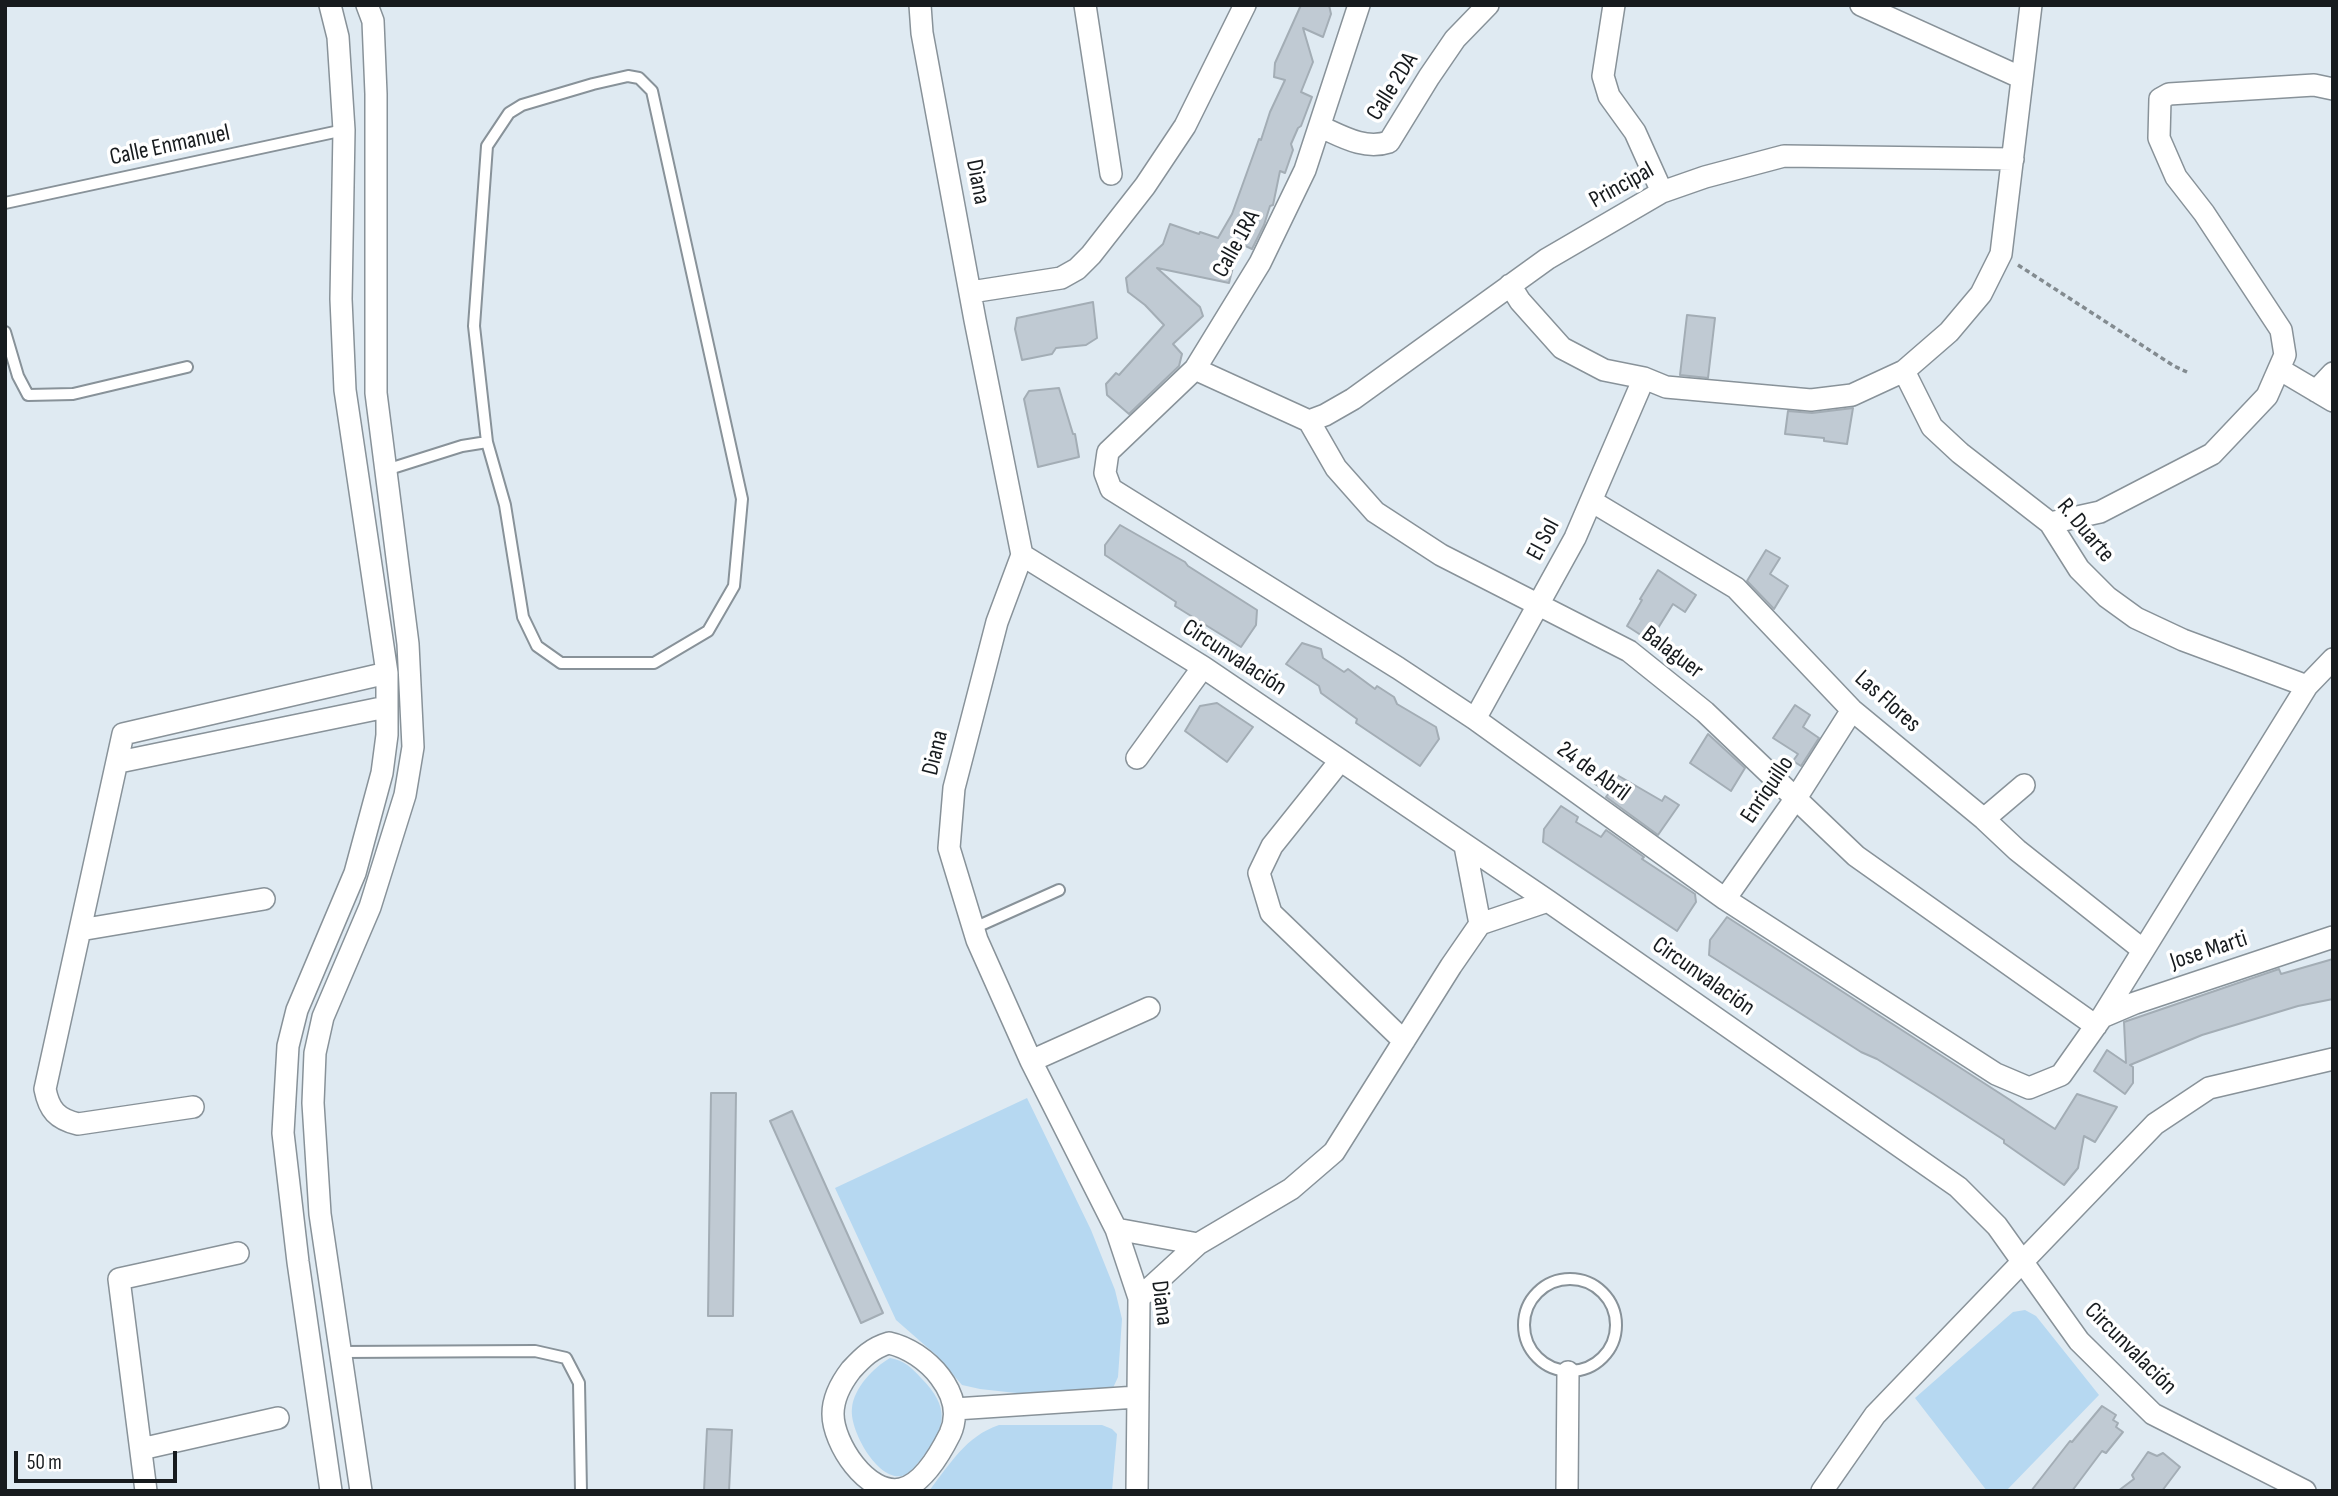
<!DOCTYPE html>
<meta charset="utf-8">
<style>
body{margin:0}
#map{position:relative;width:2338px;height:1496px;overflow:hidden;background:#dfeaf2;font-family:"Sofia Sans Condensed",sans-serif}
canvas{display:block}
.frame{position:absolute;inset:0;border:7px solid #171b1e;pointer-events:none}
.scale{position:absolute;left:14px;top:1451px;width:163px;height:32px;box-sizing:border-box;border:4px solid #171b1e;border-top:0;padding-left:9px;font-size:21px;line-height:24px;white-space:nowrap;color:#171b1e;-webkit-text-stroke:5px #fff;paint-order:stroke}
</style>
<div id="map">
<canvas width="2338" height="1496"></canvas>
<div class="frame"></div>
<div class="scale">50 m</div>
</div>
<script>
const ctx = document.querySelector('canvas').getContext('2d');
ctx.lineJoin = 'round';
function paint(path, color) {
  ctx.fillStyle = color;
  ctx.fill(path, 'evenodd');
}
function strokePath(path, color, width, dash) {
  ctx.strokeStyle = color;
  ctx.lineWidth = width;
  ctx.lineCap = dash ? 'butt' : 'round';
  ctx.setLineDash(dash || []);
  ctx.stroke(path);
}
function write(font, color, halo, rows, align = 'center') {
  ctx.font = font + ' "Sofia Sans Condensed",sans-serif';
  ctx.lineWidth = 7;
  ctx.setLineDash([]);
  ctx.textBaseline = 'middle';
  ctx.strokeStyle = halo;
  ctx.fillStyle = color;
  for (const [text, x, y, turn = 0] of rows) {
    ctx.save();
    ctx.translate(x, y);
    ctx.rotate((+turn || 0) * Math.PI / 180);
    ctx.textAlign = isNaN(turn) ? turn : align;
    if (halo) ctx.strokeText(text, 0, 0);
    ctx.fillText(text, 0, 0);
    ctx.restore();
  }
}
paint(new Path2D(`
 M 1027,1098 L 1091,1230 L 1115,1290 L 1122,1319 L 1118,1377 L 1113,1388 L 1099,1392 L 1025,1394 L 980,1389 L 962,1385 L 936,1355 L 896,1320 L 835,1188 Z
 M 2025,1310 L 2036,1316 L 2099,1395 L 2006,1491 L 1987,1491 L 1915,1398 L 2013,1312 Z
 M 890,1358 C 905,1361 911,1367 921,1378 C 950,1407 947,1427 922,1458 C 917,1464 910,1474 902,1476 C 877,1481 849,1429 852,1408 C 854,1388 873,1368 890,1358 Z
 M 999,1425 L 1102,1425 L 1112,1429 L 1117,1434 L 1112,1491 L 929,1491 C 950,1464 966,1436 999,1425 Z`), '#b6d8f1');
const building = new Path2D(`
 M 1301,5 L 1329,5 L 1331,14 L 1323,37 L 1303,28 L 1313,62 L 1301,92 L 1312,97 L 1301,126 L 1298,128 L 1291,144 L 1293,150 L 1285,173 L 1280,171 L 1273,205 L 1270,206 L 1264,225 L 1252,249 L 1239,243 L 1229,283 L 1157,268 L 1200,307 L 1203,316 L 1173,344 L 1182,354 L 1179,366 L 1129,414 L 1107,395 L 1106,384 L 1116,373 L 1119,375 L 1164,325 L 1145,305 L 1128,292 L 1126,278 L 1163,244 L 1170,224 L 1199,234 L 1200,232 L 1218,238 L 1232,214 L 1259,139 L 1261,140 L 1270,112 L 1285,80 L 1274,77 L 1275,63 Z
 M 1093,302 L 1097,338 L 1086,345 L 1056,348 L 1052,354 L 1022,360 L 1015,329 L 1017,318 Z
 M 1687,315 L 1715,318 L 1708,378 L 1680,375 Z
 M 1059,388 L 1073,434 L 1075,434 L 1079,457 L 1038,467 L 1024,399 L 1029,391 Z
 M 1853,408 L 1847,444 L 1824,441 L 1824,438 L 1785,434 L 1788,411 L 1812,413 Z
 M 1120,525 L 1185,562 L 1188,566 L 1257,610 L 1256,625 L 1241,647 L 1175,606 L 1176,602 L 1105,555 L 1105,545 Z
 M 1766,550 L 1780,558 L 1770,574 L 1788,586 L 1774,609 L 1747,581 Z
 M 1658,570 L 1696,595 L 1685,612 L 1673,604 L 1650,641 L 1627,626 L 1642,600 L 1640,599 Z
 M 1302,643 L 1321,649 L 1323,658 L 1344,672 L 1348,669 L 1375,689 L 1377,686 L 1394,697 L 1397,704 L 1436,727 L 1439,739 L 1420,766 L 1356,723 L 1357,719 L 1321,693 L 1319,686 L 1286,664 Z
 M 1217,703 L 1253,727 L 1227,762 L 1185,731 L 1200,706 Z
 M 1795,705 L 1810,715 L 1803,727 L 1819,738 L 1801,766 L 1793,761 L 1798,754 L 1773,738 Z
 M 1708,734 L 1745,768 L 1731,791 L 1690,763 Z
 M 1605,768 L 1662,801 L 1665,796 L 1679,805 L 1658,835 L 1606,797 L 1609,793 L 1595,784 Z
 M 1561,806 L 1578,817 L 1576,822 L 1601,837 L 1606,830 L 1644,857 L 1642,859 L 1695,894 L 1696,902 L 1677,931 L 1543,842 L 1544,829 Z
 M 1727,917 L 2055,1129 L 2077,1094 L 2117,1107 L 2095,1142 L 2084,1136 L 2078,1168 L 2064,1185 L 2004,1143 L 2004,1140 L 1933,1094 L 1877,1059 L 1861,1052 L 1709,955 L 1710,940 Z
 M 2333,959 L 2333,999 L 2298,1006 L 2202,1035 L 2130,1065 L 2133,1067 L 2133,1083 L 2125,1094 L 2094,1071 L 2107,1050 L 2126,1063 L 2124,1022 L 2279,969 L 2281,974 Z
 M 711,1093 L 736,1093 L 733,1316 L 708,1316 Z
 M 792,1111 L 883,1313 L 861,1323 L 770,1121 Z
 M 2102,1406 L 2116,1415 L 2113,1420 L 2118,1423 L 2116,1427 L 2123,1432 L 2106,1453 L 2102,1451 L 2072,1491 L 2031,1491 L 2070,1441 L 2072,1442 Z
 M 707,1429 L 732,1430 L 729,1491 L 704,1491 Z
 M 2148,1452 L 2157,1456 L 2163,1453 L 2180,1467 L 2162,1491 L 2118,1491 L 2134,1479 L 2132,1475 Z`);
paint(building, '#c0cad3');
strokePath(building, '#a3adb5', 2);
const lane = new Path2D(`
 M 5,203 L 344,130
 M 5,332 L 18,376 L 28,395 L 73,394 L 187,367
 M 386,470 L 462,446 L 487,442 L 505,505 L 523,617 L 537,646 L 561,663 L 654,663 L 708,631 L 734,586 L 742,499 L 652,91 L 639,78 L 628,76 L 593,84 L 522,105 L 509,113 L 487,146 L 474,326 L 487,442
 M 974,928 L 1059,890
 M1524 1325a46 46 0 1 1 92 0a46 46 0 1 1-92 0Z
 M 341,1352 L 535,1351 L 566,1358 L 579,1383 L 581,1491`);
const street = new Path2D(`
 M 330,5 L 338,37 L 344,130 L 341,299 L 345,390 L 387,673 L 387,735 L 382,773 L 355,873 L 297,1010 L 288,1046 L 283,1133 L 298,1262 L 331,1491
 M 920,5 L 922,33 L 975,320 L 1022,555 L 997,622 L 954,788 L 949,848 L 977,940 L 1031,1061 L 1116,1229 L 1139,1298 L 1137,1491
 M 1085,5 L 1111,174
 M 1359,5 L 1305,170 L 1260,263 L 1195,369 L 1108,452 L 1105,473 L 1111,489 L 1398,668 L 1475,719 L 1725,899 L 1996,1074 L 2029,1088 L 2061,1075 L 2102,1017 L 2307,686 L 2333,659
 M 1614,5 L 1603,76 L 1609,96 L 1635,132 L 1662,192
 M 1861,5 L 2022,78
 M 1321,127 C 1343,137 1365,150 1389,142 L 1429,77 L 1455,39 L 1488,5
 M 1510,285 L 1520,301 L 1562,348 L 1604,370 L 1644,378 L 1666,387 L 1811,400 L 1852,395 L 1904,371 L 1949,332 L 1981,294 L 2001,254 L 2031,5
 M 971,292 L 1061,278 L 1077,269 L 1091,255 L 1145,186 L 1185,126 L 1245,5
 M 1195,369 L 1309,421 L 1336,468 L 1375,512 L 1441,555 L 1629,651 L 1705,712 L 1856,856 L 2096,1026
 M 2279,369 L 2333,401
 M 1904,371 L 1932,427 L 1960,453 L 2050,523 L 2079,569 L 2107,597 L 2136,618 L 2183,640 L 2307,686
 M 2316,391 L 2333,373
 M 1309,421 L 1325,415 L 1353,399 L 1547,259 L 1662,192 L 1705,177 L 1784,156 L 2013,159
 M 1593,502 L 1736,588 L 1852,710 L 1984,819 L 2017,850 L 2143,950
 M 2050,523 L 2100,512 L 2212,454 L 2267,396 L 2285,355 L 2281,330 L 2204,213 L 2176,177 L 2159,138 L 2160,99 L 2169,94 L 2314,85 L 2333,89
 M 1022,555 L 1203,667 L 1548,901 L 1958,1187 L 1997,1226 L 2079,1341 L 2153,1414 L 2305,1491
 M 1475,719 L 1575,538 L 1644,378
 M 1137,758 L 1203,667
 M 1340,761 L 1272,846 L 1259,873 L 1271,913 L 1404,1041
 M 119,762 L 386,707
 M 1984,819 L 2024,785
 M 1465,846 L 1480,924
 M 1725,899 L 1796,798 L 1852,710
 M 80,930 L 264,899
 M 2102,1017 L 2135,1003 L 2333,937
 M 1031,1061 L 1149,1008
 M 193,1107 L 78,1124 C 57,1119 49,1110 45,1089 L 123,734 L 387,673
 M 1116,1229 L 1198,1244
 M 1139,1298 L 1198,1244 L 1291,1189 L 1334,1152 L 1451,966 L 1480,924 L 1548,901
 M 889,1343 C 926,1351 968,1395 950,1434 C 941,1452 923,1484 901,1489 C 867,1496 833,1443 833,1414 C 833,1397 841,1383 851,1370 C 863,1357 872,1348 889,1343 Z
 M 955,1409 L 1137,1397
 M 141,1449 L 278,1418
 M 146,1491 L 119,1279 L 238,1253
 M 361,1491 L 320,1214 L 313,1103 L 315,1053 L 323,1017 L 370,907 L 405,795 L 413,747 L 408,644 L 376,393 L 376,94 L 373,21 L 367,5
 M 1567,1491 L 1568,1372
 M 1822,1491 L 1875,1415 L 2155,1124 L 2209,1088 L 2333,1059`);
strokePath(lane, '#889299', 14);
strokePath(street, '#889299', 24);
strokePath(new Path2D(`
 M 2018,265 L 2174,366 L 2187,372`), '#838b90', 3.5, [5, 3.5]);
strokePath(lane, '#fff', 10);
strokePath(street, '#fff', 21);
write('24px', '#171b1e', '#fff', [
 ["Calle 2DA",1393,87,-58],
 ["Calle Enmanuel",170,146,-12],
 ["Diana",977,182,79],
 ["Principal",1622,186,-29],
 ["Calle 1RA",1237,244,-61],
 ["R. Duarte",2085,531,50],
 ["El Sol",1544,540,-62],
 ["Balaguer",1672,653,37],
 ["Circunvalación",1234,658,33],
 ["Las Flores",1887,702,42],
 ["Diana",936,753,-76],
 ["24 de Abril",1593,772,36],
 ["Enriquillo",1768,790,-56],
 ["Jose Marti",2209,951,-18],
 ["Circunvalación",1703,977,35],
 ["Diana",1161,1303,83],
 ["Circunvalación",2130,1349,45]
]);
</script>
